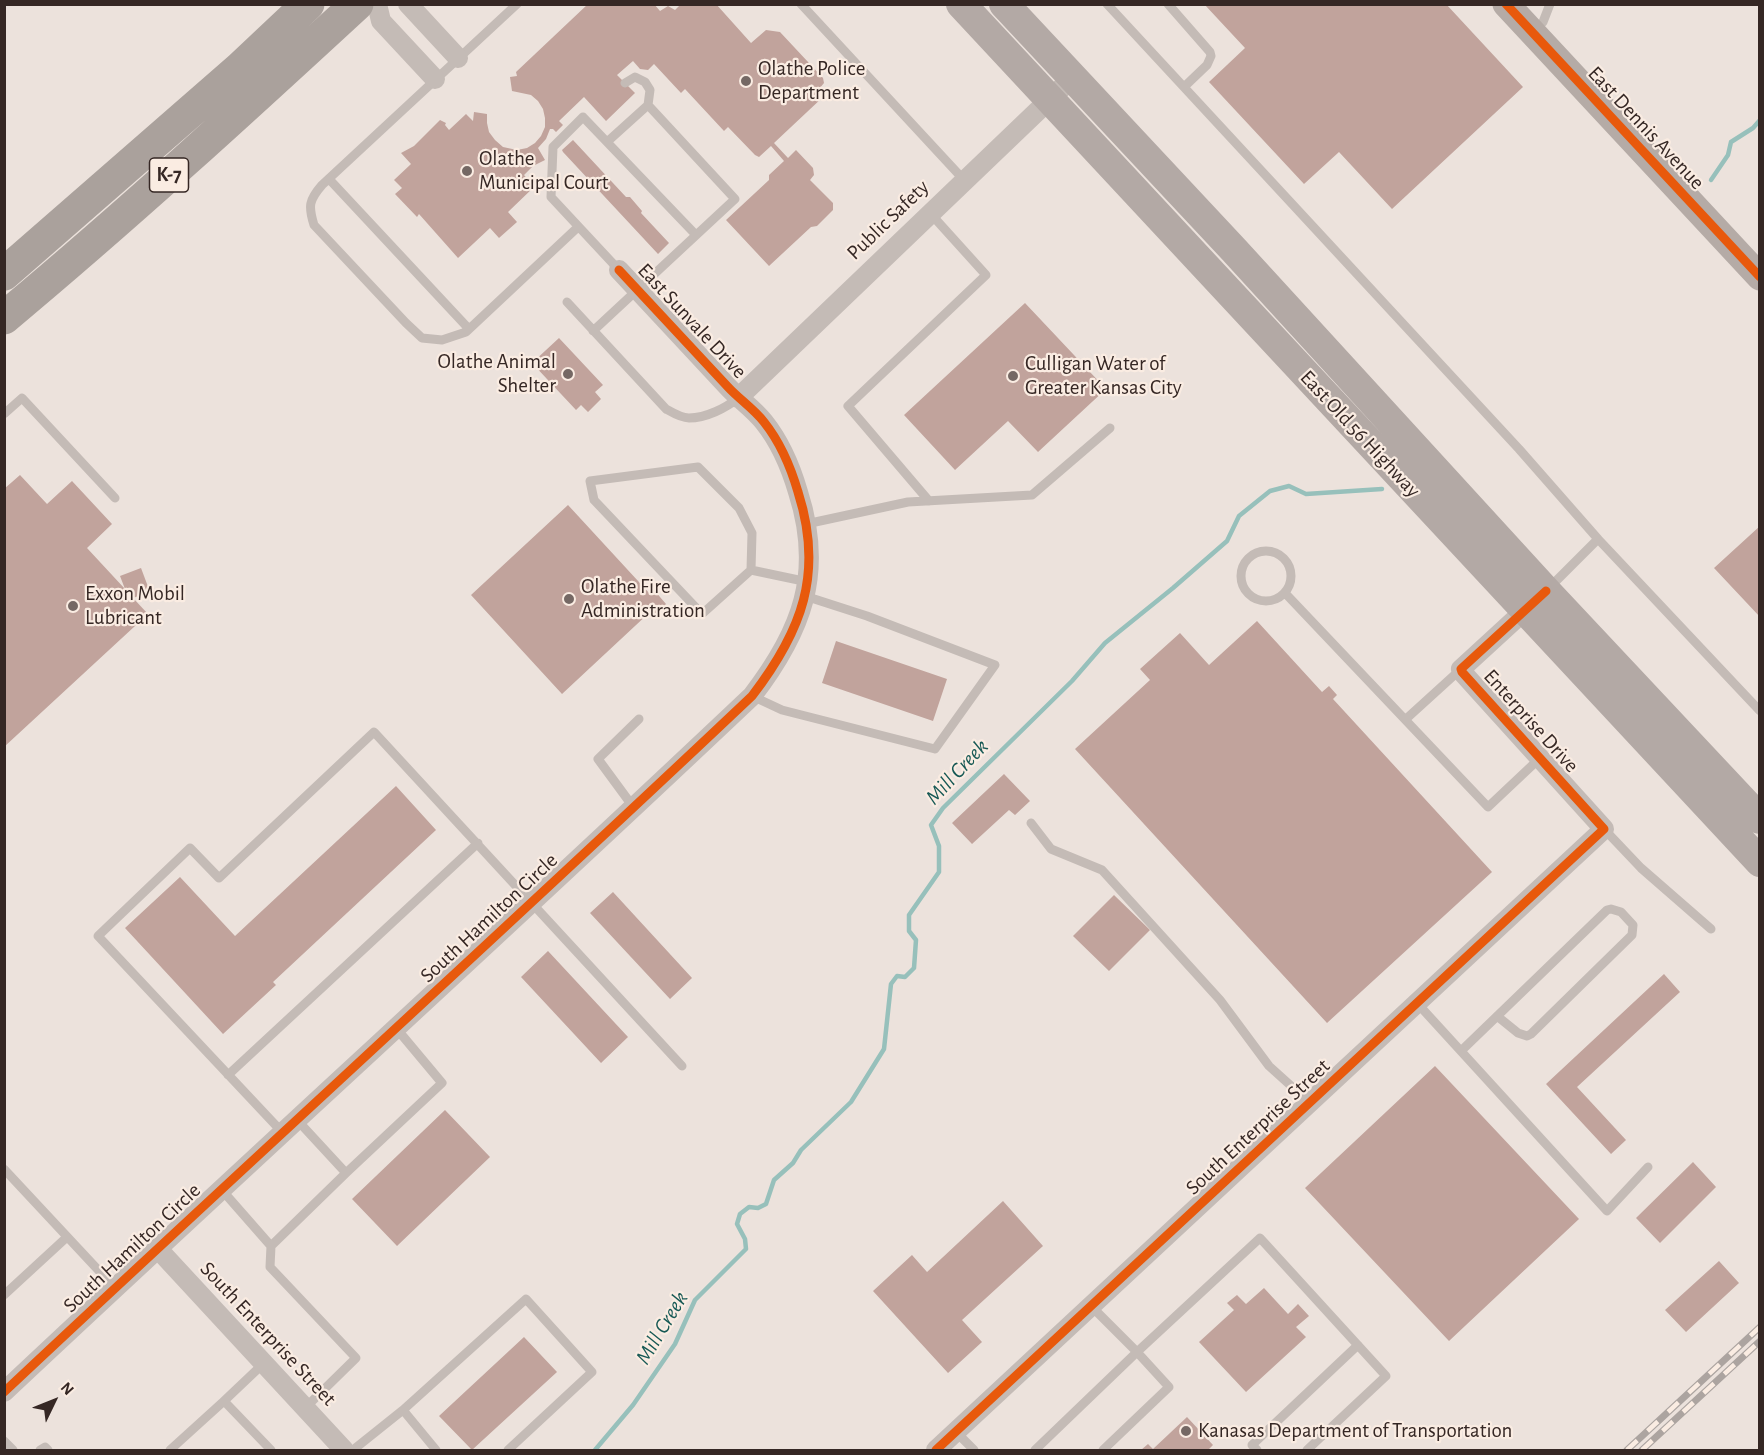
<!DOCTYPE html>
<style>
body{margin:0}
#map{position:relative;width:1764px;height:1455px;overflow:hidden;background:#ece2dc;font-family:"Alegreya Sans",sans-serif}
canvas{display:block}
.frame{position:absolute;inset:0;border:6px solid #352724;pointer-events:none}
.north{position:absolute;left:24px;top:1371px;width:60px;height:60px;-webkit-text-stroke:4px #faece2;paint-order:stroke;rotate:47deg;font-size:16px;font-weight:700;line-height:24px;text-align:center;color:#352724}
.north::after{content:'';display:block;margin:auto;width:21px;height:27px;background:#352724;clip-path:polygon(50% 0,100% 100%,50% 72%,0 100%)}
</style>
<div id="map">
<canvas width="1764" height="1455"></canvas>
<div class="frame"></div>
<div class="north">N</div>
</div>
<script>
const ctx = document.querySelector('canvas').getContext('2d');
ctx.lineJoin = 'round';
function strokePath(path, color, width, dash) {
  ctx.strokeStyle = color;
  ctx.lineWidth = width;
  ctx.lineCap = dash ? 'butt' : 'round';
  ctx.setLineDash(dash || []);
  ctx.stroke(path);
}
function paint(path, color) {
  ctx.fillStyle = color;
  ctx.fill(path, 'evenodd');
}
function write(font, color, halo, rows, align = 'center') {
  ctx.font = font + ' "Alegreya Sans",sans-serif';
  ctx.lineWidth = 4.5;
  ctx.setLineDash([]);
  ctx.textBaseline = 'middle';
  ctx.strokeStyle = halo;
  ctx.fillStyle = color;
  for (const [text, x, y, turn = 0] of rows) {
    ctx.save();
    ctx.translate(x, y);
    ctx.rotate((+turn || 0) * Math.PI / 180);
    ctx.textAlign = isNaN(turn) ? turn : align;
    if (halo) ctx.strokeText(text, 0, 0);
    ctx.fillText(text, 0, 0);
    ctx.restore();
  }
}
strokePath(new Path2D(`
 M 1711,180 L 1728,155 L 1731,142 L 1753,128 L 1760,120
 M 595,1450 L 633,1405 L 675,1344 L 695,1300 L 746,1249 L 745,1239 L 737,1224 L 740,1214 L 749,1207 L 758,1208 L 766,1204 L 774,1180 L 793,1163 L 801,1150 L 851,1102 L 884,1049 L 891,984 L 897,976 L 905,977 L 914,968 L 916,940 L 909,931 L 909,915 L 939,872 L 939,846 L 931,825 L 943,808 L 1072,681 L 1105,643 L 1173,588 L 1227,541 L 1239,516 L 1270,491 L 1289,486 L 1306,494 L 1382,489`), '#97c0bb', 4.5);
paint(new Path2D(`
 M 588,4 L 654,4 L 660,11 L 668,6 L 675,10 L 681,4 L 716,4 L 751,43 L 766,30 L 780,32 L 823,78 L 824,83 L 819,89 L 823,97 L 774,143 L 788,158 L 796,150 L 813,168 L 814,175 L 810,180 L 833,203 L 833,210 L 817,226 L 811,227 L 769,266 L 726,220 L 769,180 L 769,175 L 784,161 L 771,146 L 759,157 L 755,155 L 728,127 L 724,131 L 685,89 L 681,93 L 654,64 L 648,70 L 640,69 L 633,61 L 617,75 L 635,93 L 606,121 L 584,97 L 559,121 L 563,125 L 556,132 L 553,129 L 550,129 L 546,139 L 538,148 L 545,160 L 533,166 L 524,175 L 534,187 L 508,212 L 517,222 L 499,238 L 490,228 L 458,258 L 419,214 L 417,217 L 395,194 L 402,188 L 394,180 L 411,164 L 401,153 L 414,146 L 440,120 L 446,123 L 445,125 L 449,130 L 466,114 L 473,121 L 474,112 L 487,114 L 487,123 L 489,132 L 495,140 L 503,147 L 517,150 L 527,148 L 535,143 L 541,136 L 545,127 L 545,118 L 543,109 L 538,101 L 531,95 L 512,91 L 510,77 L 517,76 L 516,72 Z
 M 1204,4 L 1446,4 L 1523,87 L 1392,209 L 1339,152 L 1304,184 L 1209,82 L 1245,48 Z
 M 573,140 L 626,197 L 630,197 L 642,211 L 641,213 L 669,243 L 658,254 L 563,152 L 562,150 Z
 M 1025,303 L 1106,389 L 1038,452 L 1008,421 L 955,470 L 904,415 Z
 M 559,338 L 603,385 L 595,392 L 601,399 L 588,412 L 581,405 L 576,410 L 532,363 Z
 M 20,475 L 47,504 L 72,481 L 112,524 L 87,548 L 125,589 L 120,576 L 141,568 L 150,592 L 133,598 L 148,614 L 4,747 L 4,489 Z
 M 568,505 L 650,594 L 654,590 L 666,604 L 653,616 L 650,612 L 562,694 L 471,595 Z
 M 1760,526 L 1760,617 L 1714,568 Z
 M 1257,621 L 1322,692 L 1329,686 L 1337,695 L 1333,699 L 1492,872 L 1327,1023 L 1075,749 L 1150,680 L 1140,669 L 1180,633 L 1209,665 Z
 M 836,641 L 947,679 L 933,721 L 822,683 Z
 M 1004,774 L 1030,801 L 1015,815 L 1009,810 L 972,844 L 952,823 Z
 M 396,786 L 436,830 L 273,982 L 276,985 L 223,1034 L 125,928 L 180,877 L 235,936 Z
 M 613,892 L 692,978 L 670,999 L 590,913 Z
 M 1114,895 L 1150,930 L 1109,971 L 1073,936 Z
 M 548,951 L 628,1037 L 601,1063 L 521,977 Z
 M 1664,974 L 1680,992 L 1577,1087 L 1626,1140 L 1611,1154 L 1546,1084 Z
 M 1435,1066 L 1579,1219 L 1449,1341 L 1305,1188 Z
 M 445,1110 L 490,1157 L 397,1246 L 352,1199 Z
 M 1693,1162 L 1716,1187 L 1660,1243 L 1636,1218 Z
 M 1003,1201 L 1043,1246 L 962,1320 L 982,1342 L 948,1373 L 873,1291 L 912,1255 L 927,1272 Z
 M 1719,1261 L 1739,1283 L 1686,1332 L 1665,1310 Z
 M 1264,1288 L 1288,1314 L 1298,1304 L 1309,1316 L 1296,1327 L 1306,1337 L 1246,1392 L 1199,1342 L 1234,1310 L 1227,1303 L 1237,1295 L 1246,1304 Z
 M 524,1337 L 557,1372 L 472,1450 L 439,1416 Z
 M 1187,1417 L 1213,1445 L 1208,1450 L 1141,1450 L 1148,1444 L 1153,1449 Z`), '#c1a39c');
strokePath(new Path2D(`
 M 517,4 L 322,185 C 309,200 308,206 314,225 L 406,323 L 422,338 L 442,340 L 466,332 L 578,227
 M 801,4 L 964,180
 M 1107,4 L 1519,449 L 1598,539 L 1550,587
 M 1168,4 L 1210,52 L 1211,56 L 1207,65 L 1184,87
 M 1535,30 L 1543,22 L 1550,4
 M 607,142 L 648,105
 M 329,179 L 469,329
 M 619,270 L 551,197 L 553,147 L 583,117 L 696,235
 M 567,302 L 666,409 C 673,413 681,418 689,418 C 706,418 726,408 738,398
 M 593,331 L 735,199 L 648,105 L 650,90 L 645,82 L 635,77 L 625,83
 M 4,414 L 22,398 L 115,498
 M 929,501 L 848,406 L 986,275 L 930,213
 M 806,524 L 908,502 L 1032,495 L 1110,428
 M 1598,539 L 1760,711
 M1241 576a25 25 0 1 1 50 0a25 25 0 1 1-50 0Z
 M 751,570 L 702,614 L 594,500 L 590,481 L 698,467 L 739,508 L 752,533 L 751,570 L 808,582
 M 1285,593 L 1488,807 L 1540,758
 M 752,696 L 782,710 L 935,749 L 995,665 L 867,616 L 805,596
 M 1406,719 L 1461,669
 M 634,808 L 598,759 L 639,719
 M 1031,823 L 1051,849 L 1102,870 L 1220,1000 L 1269,1066 L 1310,1103
 M 1604,829 L 1641,868 L 1711,929
 M 1417,1003 L 1607,1211 L 1648,1167
 M 1461,1051 L 1607,910 L 1611,909 L 1621,912 L 1633,925 L 1632,935 L 1531,1034 L 1527,1036 L 1518,1033 L 1497,1016
 M 228,1075 L 478,843
 M 283,1133 L 98,936 L 190,848 L 219,878 L 374,732 L 682,1066
 M 4,1169 L 115,1288
 M 346,1173 L 442,1083 L 396,1028
 M 221,1189 L 271,1246 L 346,1173 L 298,1121
 M 271,1246 L 270,1267 L 356,1358 L 304,1409
 M 4,1295 L 67,1237
 M 263,1364 L 224,1401 L 271,1450
 M 403,1410 L 526,1299 L 592,1372 L 508,1450
 M 956,1432 L 974,1450
 M 4,1441 L 13,1450
 M 40,1450 L 45,1447 L 48,1450
 M 170,1450 L 224,1401
 M 353,1450 L 403,1410 L 436,1450
 M 1035,1450 L 1137,1352 L 1091,1306
 M 1103,1450 L 1169,1387 L 1137,1352 L 1260,1238 L 1386,1376 L 1307,1450
 M 1257,1450 L 1252,1445 L 1358,1345`), '#c4bbb6', 9);
strokePath(new Path2D(`
 M 377,4 L 381,21 L 435,79
 M 408,4 L 458,58
 M 738,398 L 1072,78
 M 158,1249 L 344,1450
 M 4,1392 C 252,1159 505,930 752,696 C 802,631 824,573 798,492 C 791,468 780,442 764,422 C 754,409 739,399 728,387 C 692,348 655,309 619,270
 M 936,1450 L 1604,829 L 1462,672 L 1461,669 L 1534,602`), '#c4bbb6', 20);
strokePath(new Path2D(`
 M 1506,4 L 1760,277`), '#b5aba6', 27);
strokePath(new Path2D(`
 M 961,4 L 1760,862
 M 1004,4 L 1234,250 L 1546,591 L 1760,819`), '#b3a9a5', 30);
strokePath(new Path2D(`
 M 4,274 L 239,69 L 308,4
 M 4,318 C 125,217 241,111 357,4`), '#aaa19c', 33);
const rail = new Path2D(`
 M 1627,1450 L 1760,1327
 M 1642,1450 L 1760,1341`);
strokePath(rail, '#aca4a0', 7);
strokePath(rail, '#faece2', 4.5, [14]);
strokePath(new Path2D(`
 M 1506,4 L 1760,277
 M 4,1392 C 252,1159 505,930 752,696 C 802,631 824,573 798,492 C 791,468 780,442 764,422 C 754,409 739,399 728,387 C 692,348 655,309 619,270
 M 936,1450 L 1604,829 L 1462,672 L 1461,669 L 1546,591`), '#e8590c', 9);
for (const [x, y, r, color] of [
 [746,81,6,"#756864"],
 [467,171,6,"#756864"],
 [568,374,6,"#756864"],
 [1013,376,6,"#756864"],
 [569,599,6,"#756864"],
 [73,606,6,"#756864"],
 [1186,1431,6,"#756864"]
]) {
  const dot = new Path2D();
  dot.arc(x, y, r, 0, 2 * Math.PI);
  ctx.fillStyle = color;
  ctx.fill(dot);
  strokePath(dot, '#faece2', 2);
}
for (const [x, y, w] of [
 [169,175,39]
]) {
  const box = new Path2D();
  box.roundRect(x - w / 2, y - 17, w, 34, 4.5);
  ctx.fillStyle = '#faece2';
  ctx.fill(box);
  strokePath(box, '#352724', 1.5);
}
write('bold 20px', '#352724', null, [
 ["K-7",169,175]
]);
write('21px', '#352724', '#faece2', [
 ["Olathe Police",758,69],
 ["Department",758,93],
 ["Olathe",479,159],
 ["Municipal Court",479,183],
 ["Olathe Animal",556,362,"right"],
 ["Shelter",556,386,"right"],
 ["Culligan Water of",1025,364],
 ["Greater Kansas City",1025,388],
 ["Olathe Fire",581,587],
 ["Administration",581,611],
 ["Exxon Mobil",85,594],
 ["Lubricant",85,618],
 ["Kanasas Department of Transportation",1198,1431]
], 'left');
write('21px', '#352724', '#faece2', [
 ["East Dennis Avenue",1646,128,47],
 ["Public Safety",888,220,-44],
 ["East Sunvale Drive",692,321,47],
 ["East Old 56 Highway",1360,434,47],
 ["Enterprise Drive",1531,721,48],
 ["South Hamilton Circle",489,918,-43],
 ["South Enterprise Street",1258,1127,-43],
 ["South Hamilton Circle",132,1248,-43],
 ["South Enterprise Street",268,1334,47]
]);
write('italic 22px', '#175955', '#faece2', [
 ["Mill Creek",957,772,-47],
 ["Mill Creek",662,1328,-59]
]);
</script>
